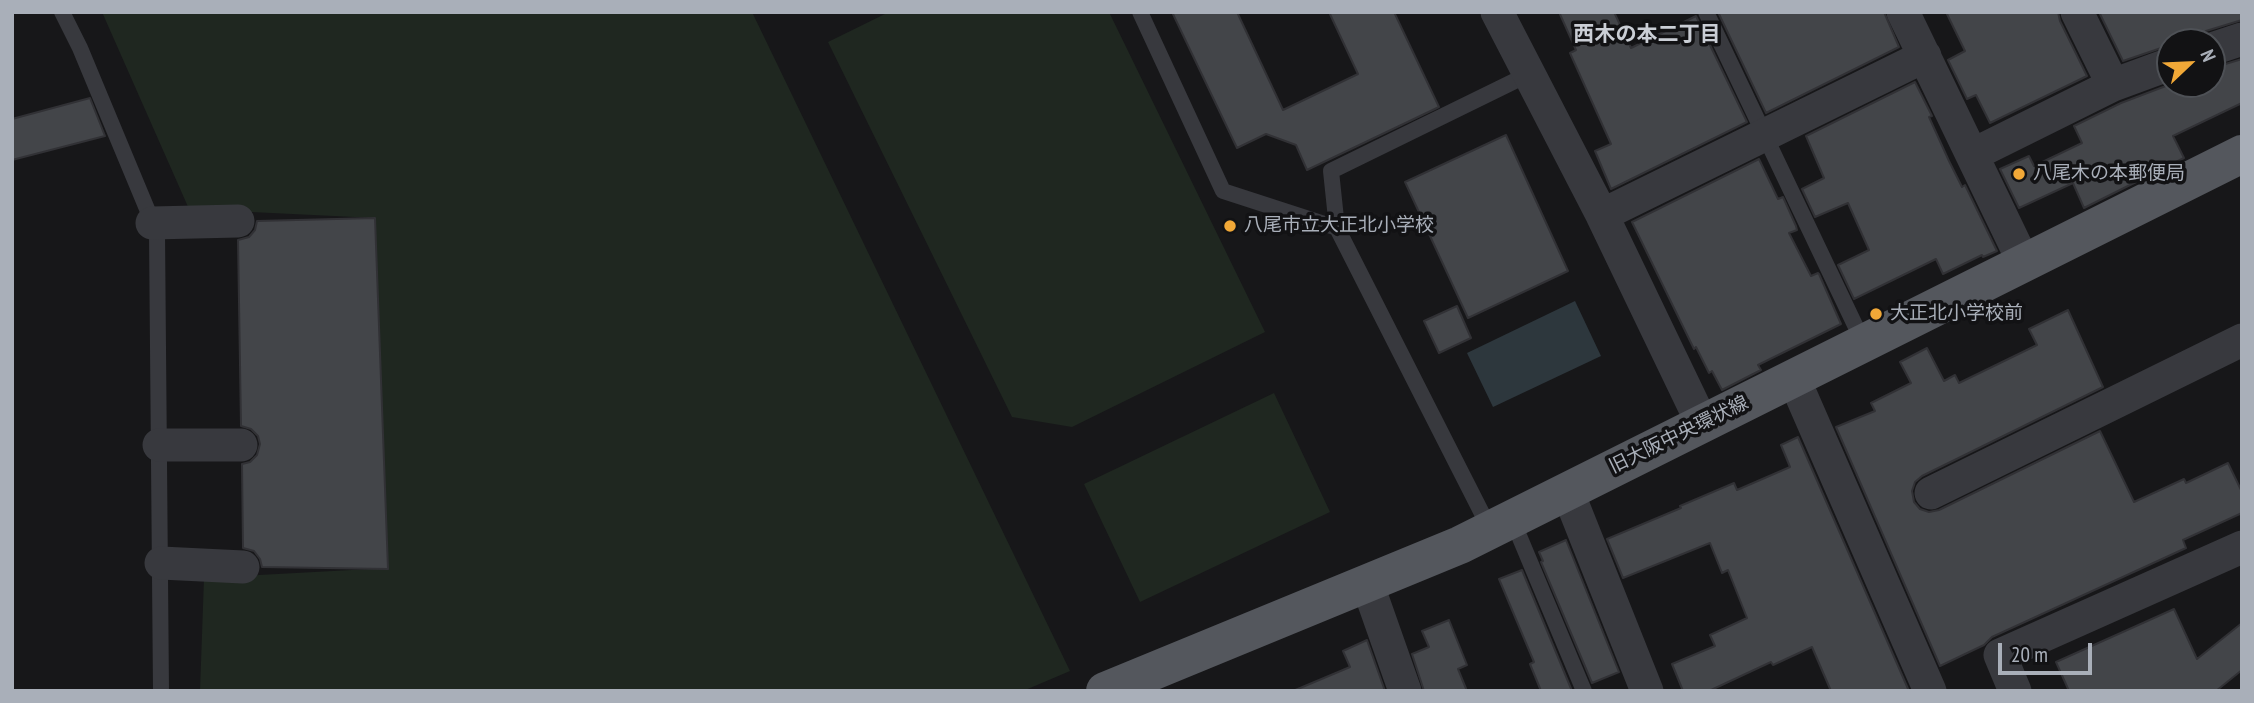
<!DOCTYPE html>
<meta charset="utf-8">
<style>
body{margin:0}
#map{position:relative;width:2254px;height:703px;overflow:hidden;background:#171719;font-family:"PT Sans Narrow",sans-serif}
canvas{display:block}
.frame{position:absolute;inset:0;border:14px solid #a9afb9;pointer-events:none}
.north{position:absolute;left:2156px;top:28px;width:70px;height:70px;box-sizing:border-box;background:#121214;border:2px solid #4e5156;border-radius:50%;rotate:67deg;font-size:19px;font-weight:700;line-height:28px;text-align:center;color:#a9afb9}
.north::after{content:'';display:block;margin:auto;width:24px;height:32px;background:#f1a837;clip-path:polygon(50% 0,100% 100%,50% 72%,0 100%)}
.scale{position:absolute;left:1998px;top:643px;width:94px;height:32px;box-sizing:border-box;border:4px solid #a9afb9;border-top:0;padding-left:9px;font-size:21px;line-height:24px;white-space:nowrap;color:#a9afb9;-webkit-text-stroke:5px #121214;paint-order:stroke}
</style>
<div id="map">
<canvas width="2254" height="703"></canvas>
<div class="frame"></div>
<div class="north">N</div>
<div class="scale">20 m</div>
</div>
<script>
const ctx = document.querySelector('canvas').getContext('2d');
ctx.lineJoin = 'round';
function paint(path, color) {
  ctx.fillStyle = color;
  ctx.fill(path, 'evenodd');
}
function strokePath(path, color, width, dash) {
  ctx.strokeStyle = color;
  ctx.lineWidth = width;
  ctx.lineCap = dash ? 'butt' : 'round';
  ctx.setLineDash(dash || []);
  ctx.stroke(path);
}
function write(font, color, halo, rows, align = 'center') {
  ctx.font = font + ' "PT Sans Narrow","Noto Sans JP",sans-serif';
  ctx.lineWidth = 7;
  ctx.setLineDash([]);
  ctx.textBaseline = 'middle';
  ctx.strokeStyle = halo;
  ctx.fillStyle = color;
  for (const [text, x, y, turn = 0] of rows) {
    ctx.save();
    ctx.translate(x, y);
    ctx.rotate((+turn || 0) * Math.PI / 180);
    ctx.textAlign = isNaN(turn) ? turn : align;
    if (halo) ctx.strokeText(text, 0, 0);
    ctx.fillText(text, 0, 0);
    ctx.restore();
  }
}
paint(new Path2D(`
 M 102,12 L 752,12 L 1070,671 L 1023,691 L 200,691 L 204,578 L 388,568 L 375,218 L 189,209 Z
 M 889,12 L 1109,12 L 1265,332 L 1072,427 L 1012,417 L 828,42 Z
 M 1274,393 L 1330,512 L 1140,602 L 1084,484 Z`), '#1f2720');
paint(new Path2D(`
 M 1575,301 L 1601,356 L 1493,407 L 1467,353 Z`), '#2d373d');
const building = new Path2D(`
 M 1172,12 L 1237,12 L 1283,110 L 1358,74 L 1329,12 L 1394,12 L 1439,107 L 1307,170 L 1296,145 L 1266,134 L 1237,148 Z
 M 1559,12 L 1614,12 L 1631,48 L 1696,16 L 1747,122 L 1611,189 L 1595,151 L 1611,144 L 1570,53 L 1576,50 Z
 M 1718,12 L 1884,12 L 1899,47 L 1766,113 Z
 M 1946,12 L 2058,12 L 2060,21 L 2087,76 L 1990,123 L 1976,95 L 1967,99 L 1948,60 L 1965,51 Z
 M 2099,12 L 2242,12 L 2242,20 L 2206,31 L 2198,36 L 2195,42 L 2170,42 L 2170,45 L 2123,61 Z
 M 2242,59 L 2242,103 L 2173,136 L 2184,158 L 2084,208 L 2073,183 L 2019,208 L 2000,169 L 2029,156 L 2034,166 L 2082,143 L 2074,126 L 2121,103 L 2171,84 L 2212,84 L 2212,68 Z
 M 1915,82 L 1932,116 L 1929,117 L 1949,161 L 1962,187 L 1965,185 L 1997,251 L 1983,257 L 1982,255 L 1943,274 L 1936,259 L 1854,299 L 1838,265 L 1869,250 L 1848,203 L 1815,217 L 1802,189 L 1824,178 L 1806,136 Z
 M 90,98 L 105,136 L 12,160 L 12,119 Z
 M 1506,135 L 1568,271 L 1468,318 L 1405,182 Z
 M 1759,159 L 1778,199 L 1783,197 L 1796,226 L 1797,230 L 1789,233 L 1811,276 L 1818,273 L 1819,274 L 1841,324 L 1758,365 L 1761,370 L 1722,390 L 1712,371 L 1709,373 L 1696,347 L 1694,349 L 1632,222 Z
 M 375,218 L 388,569 L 262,567 L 260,559 L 254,551 L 243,548 L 242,464 L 250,462 L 257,455 L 260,444 L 258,436 L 251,429 L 241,426 L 238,240 L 249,237 L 255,230 L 257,221 Z
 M 1457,306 L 1471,338 L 1439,353 L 1424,321 Z
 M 2068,310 L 2103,387 L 1922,476 L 1915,482 L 1912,491 L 1914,502 L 1920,509 L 1929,512 L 1939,510 L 2100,431 L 2134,502 L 2184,479 L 2186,483 L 2228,463 L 2242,492 L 2242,513 L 2183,540 L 2186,548 L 1992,637 L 1984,645 L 1940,666 L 1836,427 L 1875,411 L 1871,403 L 1911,383 L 1900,362 L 1927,348 L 1944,381 L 1955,375 L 1959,383 L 2037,345 L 2029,329 Z
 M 1798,437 L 1909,691 L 1831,691 L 1812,647 L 1773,665 L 1771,662 L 1709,691 L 1683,691 L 1672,664 L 1715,646 L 1710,635 L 1747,618 L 1728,570 L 1722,573 L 1710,543 L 1623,578 L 1607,539 L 1681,508 L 1680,506 L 1734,483 L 1737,490 L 1790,467 L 1781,445 Z
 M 1566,540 L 1619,672 L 1592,683 L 1541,562 L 1543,561 L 1539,552 Z
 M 1522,570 L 1572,691 L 1541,691 L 1530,664 L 1534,662 L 1499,579 Z
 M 2174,609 L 2197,659 L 2242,623 L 2242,670 L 2216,691 L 2069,691 L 2056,662 Z
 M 1449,620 L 1467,665 L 1458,669 L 1467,691 L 1424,691 L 1412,654 L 1429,647 L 1422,631 Z
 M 1367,640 L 1385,691 L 1293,691 L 1350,667 L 1343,651 Z`);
paint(building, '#434549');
strokePath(building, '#313135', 2);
strokePath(new Path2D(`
 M 62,12 L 80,48 L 157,233 L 161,691
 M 1140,12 L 1223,191 L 1337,228 L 1490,529
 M 1706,12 L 1864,344
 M 1337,228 L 1331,171 L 1529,74
 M 1512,519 L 1584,691`), '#38393e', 16);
strokePath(new Path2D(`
 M 1497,12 L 1602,215 L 1702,423
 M 1903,12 L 2024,263
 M 2077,12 L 2113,85
 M 2212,49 L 2242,39
 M 1972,155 L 2113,85 L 2170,64
 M 1602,215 L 1925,56
 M 152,223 L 238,221
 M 1794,379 L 1930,691
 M 159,445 L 241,445
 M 1567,490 L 1647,691
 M 1931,493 L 2242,340
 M 161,563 L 243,567
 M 1367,583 L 1405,691
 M 2015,691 L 2000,655 L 2242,547`), '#38393e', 33);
strokePath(new Path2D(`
 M 1105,691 L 1460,545 L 2242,154`), '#54575d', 38);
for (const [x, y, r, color] of [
 [2019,174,7,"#f1a837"],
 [1230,226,7,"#f1a837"],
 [1876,314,7,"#f1a837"]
]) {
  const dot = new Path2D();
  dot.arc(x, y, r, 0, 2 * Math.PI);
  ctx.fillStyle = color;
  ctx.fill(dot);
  strokePath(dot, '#121214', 2.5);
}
write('19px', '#a9afb9', '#121214', [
 ["八尾木の本郵便局",2033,174],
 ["八尾市立大正北小学校",1244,226],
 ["大正北小学校前",1890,314]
], 'left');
write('19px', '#a9afb9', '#121214', [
 ["旧大阪中央環状線",1679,435,-26]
]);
write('bold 21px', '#caced5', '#121214', [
 ["西木の本二丁目",1647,35]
]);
</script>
